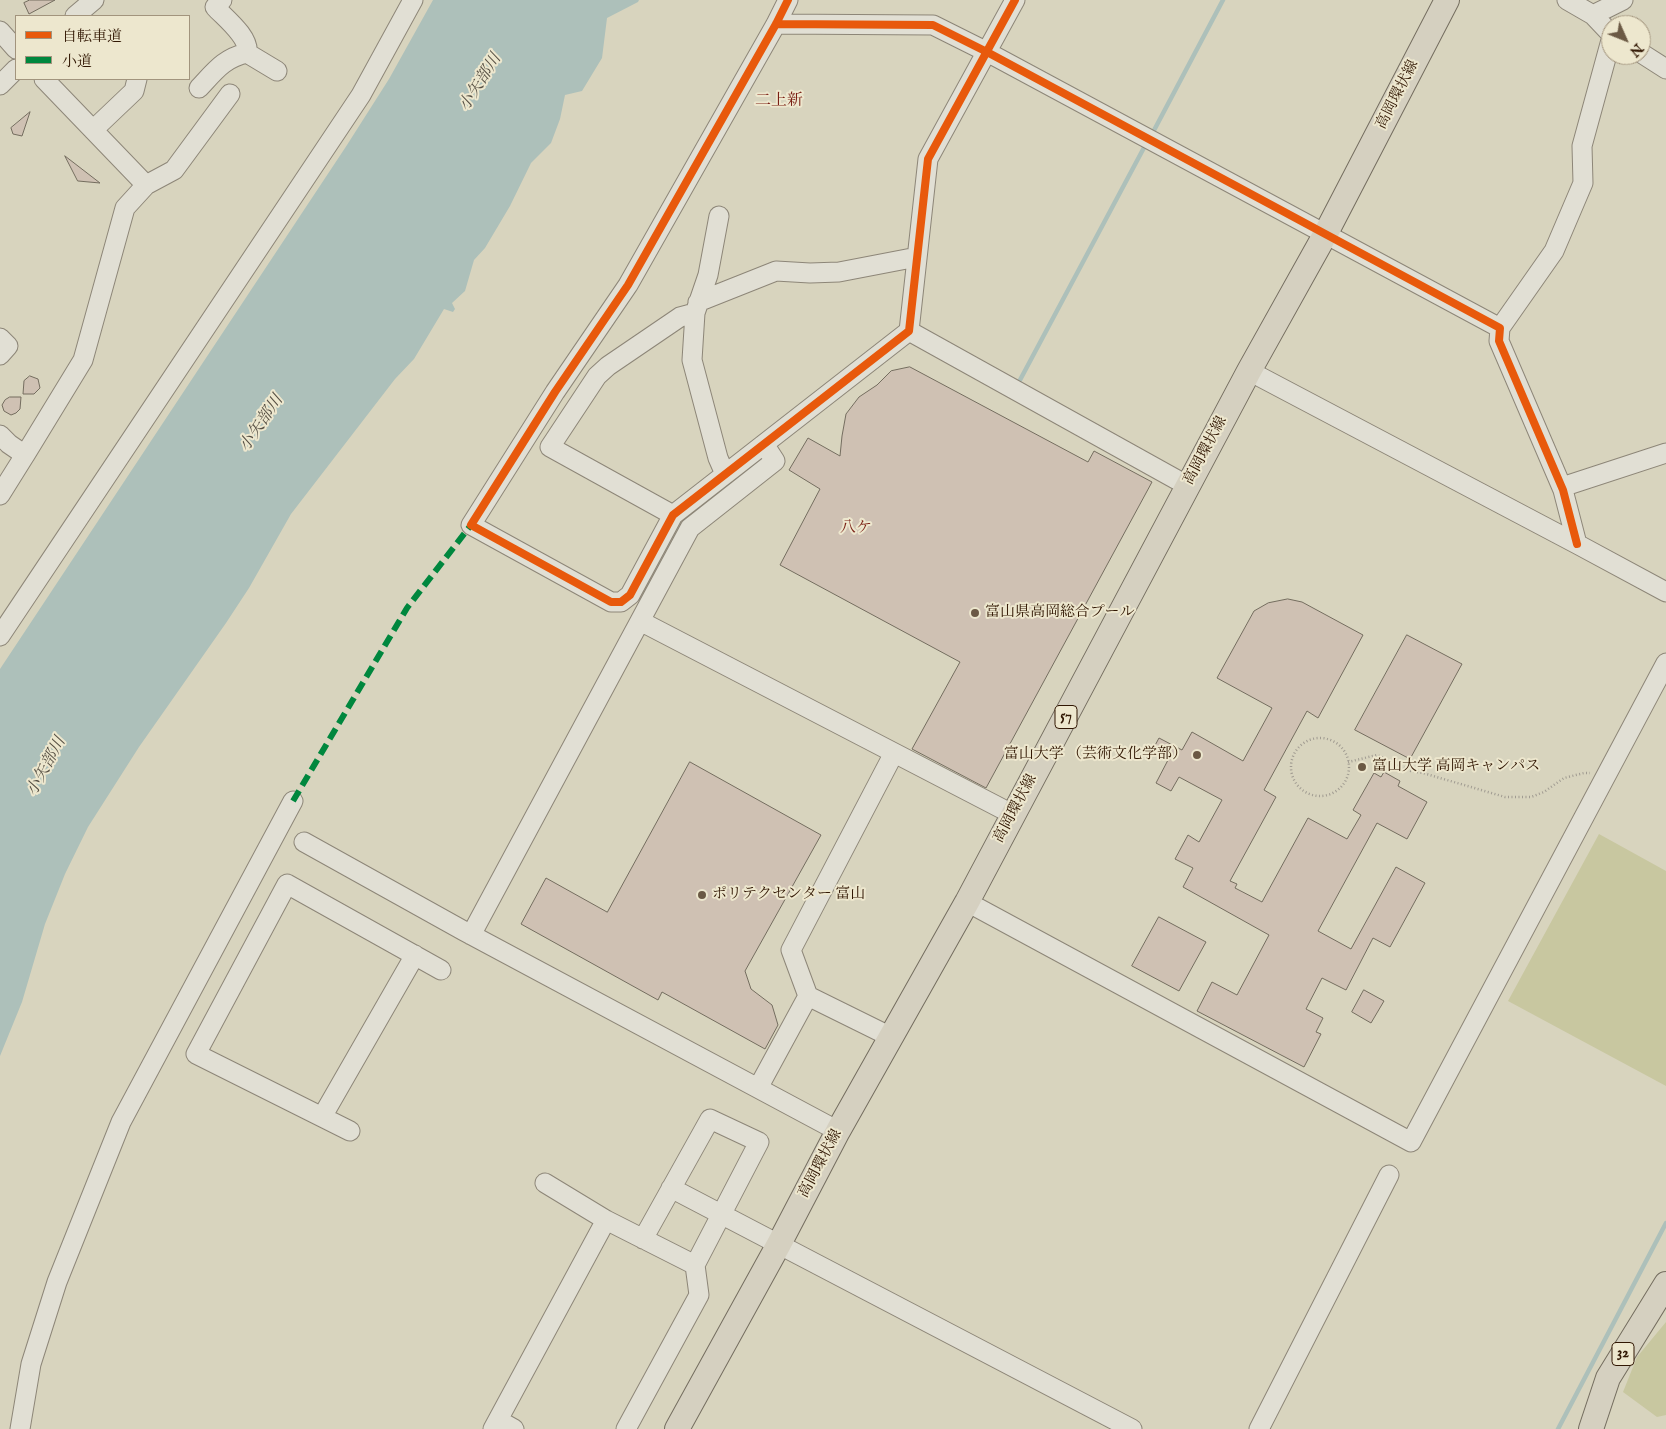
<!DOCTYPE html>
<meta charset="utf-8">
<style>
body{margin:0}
#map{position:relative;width:1666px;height:1429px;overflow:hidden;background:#d8d4be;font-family:"IM FELL English","Noto Serif JP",serif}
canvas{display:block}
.legend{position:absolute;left:15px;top:15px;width:175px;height:65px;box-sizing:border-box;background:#ede7ce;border:1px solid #a2947d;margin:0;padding:6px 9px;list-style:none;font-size:15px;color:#311703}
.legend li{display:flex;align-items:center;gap:10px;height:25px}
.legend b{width:25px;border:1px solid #a2947d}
.north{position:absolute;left:1601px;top:15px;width:50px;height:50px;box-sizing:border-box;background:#ede7ce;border:1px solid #a2947d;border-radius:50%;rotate:134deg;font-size:14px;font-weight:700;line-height:20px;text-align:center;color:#311703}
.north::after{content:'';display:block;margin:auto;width:18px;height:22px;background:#6b5944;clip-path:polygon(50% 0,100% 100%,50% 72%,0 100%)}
</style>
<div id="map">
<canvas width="1666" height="1429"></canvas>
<ul class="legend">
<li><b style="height:6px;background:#e8590c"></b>自転車道</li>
<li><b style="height:6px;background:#00873e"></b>小道</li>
</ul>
<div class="north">N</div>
</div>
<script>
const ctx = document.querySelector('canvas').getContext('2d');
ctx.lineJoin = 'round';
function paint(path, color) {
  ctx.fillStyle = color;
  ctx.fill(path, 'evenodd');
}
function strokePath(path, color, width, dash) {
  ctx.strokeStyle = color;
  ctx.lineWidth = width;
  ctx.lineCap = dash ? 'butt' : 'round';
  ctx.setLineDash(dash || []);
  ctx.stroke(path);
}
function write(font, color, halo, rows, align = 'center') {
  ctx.font = font + ' "IM FELL English","Noto Serif JP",serif';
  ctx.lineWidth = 4;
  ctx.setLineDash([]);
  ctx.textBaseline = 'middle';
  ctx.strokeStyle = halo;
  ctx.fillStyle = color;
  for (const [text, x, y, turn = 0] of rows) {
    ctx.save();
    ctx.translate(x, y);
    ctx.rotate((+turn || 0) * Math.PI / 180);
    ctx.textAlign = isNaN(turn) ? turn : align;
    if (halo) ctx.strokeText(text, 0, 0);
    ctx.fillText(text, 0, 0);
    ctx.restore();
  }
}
paint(new Path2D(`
 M 1599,834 L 1666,871 L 1666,1086 L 1508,1001 Z
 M 1666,1322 L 1666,1415 L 1657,1417 L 1623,1392 L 1637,1357 Z`), '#c8c7a0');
paint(new Path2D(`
 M 433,0 L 639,0 L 638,2 L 607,18 L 602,58 L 582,91 L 565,95 L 560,119 L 551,143 L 531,163 L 510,206 L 485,248 L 474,260 L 465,291 L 452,303 L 455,309 L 453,312 L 444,309 L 414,359 L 395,379 L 291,514 L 249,588 L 226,623 L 139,747 L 88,827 L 65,874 L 45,924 L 22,1002 L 0,1056 L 0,669 L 347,145 L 389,79 Z`), '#adc0ba');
strokePath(new Path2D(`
 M 1151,136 L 1223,0
 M 1020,380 L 1147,142
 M 1558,1429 L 1666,1223`), '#adc0ba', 4.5);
const building = new Path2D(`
 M 30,0 L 55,0 L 29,14 L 24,3 Z
 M 30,112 L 22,136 L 13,134 L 11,128 Z
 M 65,156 L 100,183 L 78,181 Z
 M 910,367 L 1088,462 L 1094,451 L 1152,482 L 986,788 L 912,749 L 960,662 L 780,565 L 820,489 L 789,470 L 808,438 L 840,456 L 842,436 L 846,414 L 859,397 L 877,385 L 891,371 Z
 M 30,376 L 38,379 L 40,388 L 34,394 L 23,394 L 24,381 Z
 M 10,397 L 21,397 L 20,409 L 16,413 L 11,415 L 4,411 L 2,405 L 5,400 Z
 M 1288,599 L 1302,602 L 1363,635 L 1318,718 L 1307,711 L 1264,790 L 1276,797 L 1230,881 L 1237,884 L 1235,888 L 1262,902 L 1308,818 L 1347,839 L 1361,815 L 1353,810 L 1374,773 L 1381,777 L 1384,772 L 1400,781 L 1398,786 L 1427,802 L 1407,839 L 1377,823 L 1318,931 L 1351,949 L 1396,867 L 1425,883 L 1390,947 L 1373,938 L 1346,990 L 1322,978 L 1306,1009 L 1323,1018 L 1316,1032 L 1321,1034 L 1304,1067 L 1197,1011 L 1212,982 L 1237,995 L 1269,935 L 1183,887 L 1193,868 L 1175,859 L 1188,835 L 1199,842 L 1222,800 L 1179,777 L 1171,791 L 1156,783 L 1168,760 L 1152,751 L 1159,738 L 1182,750 L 1192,732 L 1243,761 L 1272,708 L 1217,678 L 1254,611 L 1268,603 Z
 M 1407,635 L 1462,664 L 1410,759 L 1355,730 Z
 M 690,762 L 821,835 L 745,971 L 751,989 L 772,1005 L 778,1025 L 765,1049 L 662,992 L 658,1000 L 521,924 L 546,878 L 607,912 Z
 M 1159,917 L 1206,942 L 1179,991 L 1132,966 Z
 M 1364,990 L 1384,1001 L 1371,1023 L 1352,1012 Z`);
paint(building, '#cfc1b3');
strokePath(building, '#746d5f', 1);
const minor = new Path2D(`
 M 222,0 L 215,7 C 225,18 250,37 247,53 L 277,71
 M 788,0 L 776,24 L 628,285 L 555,392 L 471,525 L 611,602 L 621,602 L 630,595 L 673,515 L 909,331 L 928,159 L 1015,0
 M 1567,0 L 1593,15 L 1611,34
 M 1593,15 L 1623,0
 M 75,16 L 94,0
 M 776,24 L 933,25 L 987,52 L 1500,328 L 1499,341 L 1563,490 L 1577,544
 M 0,31 L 16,49
 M 1641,53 L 1666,69
 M 44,79 L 146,185 L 174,170 L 230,94
 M 0,85 L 16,69
 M 199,88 C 215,71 224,58 247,53
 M 93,130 L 134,91 L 137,79
 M 719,216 L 708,275 L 695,313 L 692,360 L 718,458 L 725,474
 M 698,302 L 776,271 L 810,273 L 839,272 L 917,257
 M 1500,328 L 1554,251 L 1583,183 L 1582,146 L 1611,40
 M 909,331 L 1188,486
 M 0,338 L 8,346 L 0,355
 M 1249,371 L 1577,544 L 1666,592
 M 0,435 L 9,444 L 25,455 L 83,360 L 125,208 L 146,185
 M 1562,487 L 1666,453
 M 0,495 L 25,455
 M 673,515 L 550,447 L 597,376 L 608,366 L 680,317 L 695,313
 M 640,621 L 1014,815
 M 0,636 L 361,95 L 413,0
 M 304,842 L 464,931 L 838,1131
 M 967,902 L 1411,1142 L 1666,663
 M 471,935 L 690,528 L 775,461 L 764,444
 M 808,996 L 891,1037
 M 758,1088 L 808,996 L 791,950 L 894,753
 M 322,1117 L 415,955
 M 350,1131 L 196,1054 L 287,884 L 441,970
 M 545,1183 L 606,1220 L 695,1265
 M 671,1188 L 1132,1429
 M 498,1420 L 514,1429
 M 20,1429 L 31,1364 L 57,1282 L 121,1122 L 293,801
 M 493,1429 L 606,1220
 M 626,1429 L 699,1295 L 695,1265 L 759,1142 L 710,1119 L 643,1239
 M 1259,1429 L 1389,1175`);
const major = new Path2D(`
 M 677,1429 L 779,1244 L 838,1131 L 967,902 L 1249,371 L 1326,233 L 1447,0
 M 1591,1429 L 1608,1378 L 1666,1284`);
strokePath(minor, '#8d8678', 21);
strokePath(major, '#746d5f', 26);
strokePath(new Path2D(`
 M1291 767a29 29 0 1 1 58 0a29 29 0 1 1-58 0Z
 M 1348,762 L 1377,755 L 1411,771 L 1423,773 L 1505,797 L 1531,797 L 1544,792 L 1564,778 L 1584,773 L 1590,773`), '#a09b91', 2.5, [1, 2.5]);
strokePath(minor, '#e1dfd4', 19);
strokePath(major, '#d5d0c0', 24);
strokePath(new Path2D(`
 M 293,801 L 407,608 L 471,525`), '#00873e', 6, [12, 6]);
strokePath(new Path2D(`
 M 788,0 L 776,24 L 628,285 L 555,392 L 471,525 L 611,602 L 621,602 L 630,595 L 673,515 L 909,331 L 928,159 L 1015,0
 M 776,24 L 933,25 L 987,52 L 1500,328 L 1499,341 L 1563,490 L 1577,544`), '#e8590c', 8);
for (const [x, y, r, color] of [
 [975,613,5,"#6b5944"],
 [1197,755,5,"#6b5944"],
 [1362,767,5,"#6b5944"],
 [702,895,5,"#6b5944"]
]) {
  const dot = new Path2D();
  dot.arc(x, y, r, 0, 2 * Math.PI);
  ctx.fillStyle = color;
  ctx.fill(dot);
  strokePath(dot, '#ede7ce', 2);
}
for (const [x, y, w] of [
 [1066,717,22],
 [1623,1354,22]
]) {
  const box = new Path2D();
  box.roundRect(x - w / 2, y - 11.5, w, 23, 4);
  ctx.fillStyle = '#ede7ce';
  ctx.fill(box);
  strokePath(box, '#311703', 1);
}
write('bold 14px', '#311703', null, [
 ["57",1066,717],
 ["32",1623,1354]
]);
write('15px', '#311703', '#ede7ce', [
 ["高岡環状線",1398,95,-63],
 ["高岡環状線",1206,451,-62],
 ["高岡環状線",1016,809,-62],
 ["高岡環状線",821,1164,-62]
]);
write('15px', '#311703', '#ede7ce', [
 ["富山県高岡総合プール",985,613],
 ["富山大学 （芸術文化学部）",1187,755,"right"],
 ["富山大学 高岡キャンパス",1372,767],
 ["ポリテクセンター 富山",712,895]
], 'left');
write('italic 16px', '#564f43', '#ede7ce', [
 ["小矢部川",481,83,-58],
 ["小矢部川",262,424,-56],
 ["小矢部川",47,767,-62]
]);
write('16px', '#7a1f14', '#ede7ce', [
 ["二上新",779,102],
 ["八ケ",856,529]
]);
</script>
